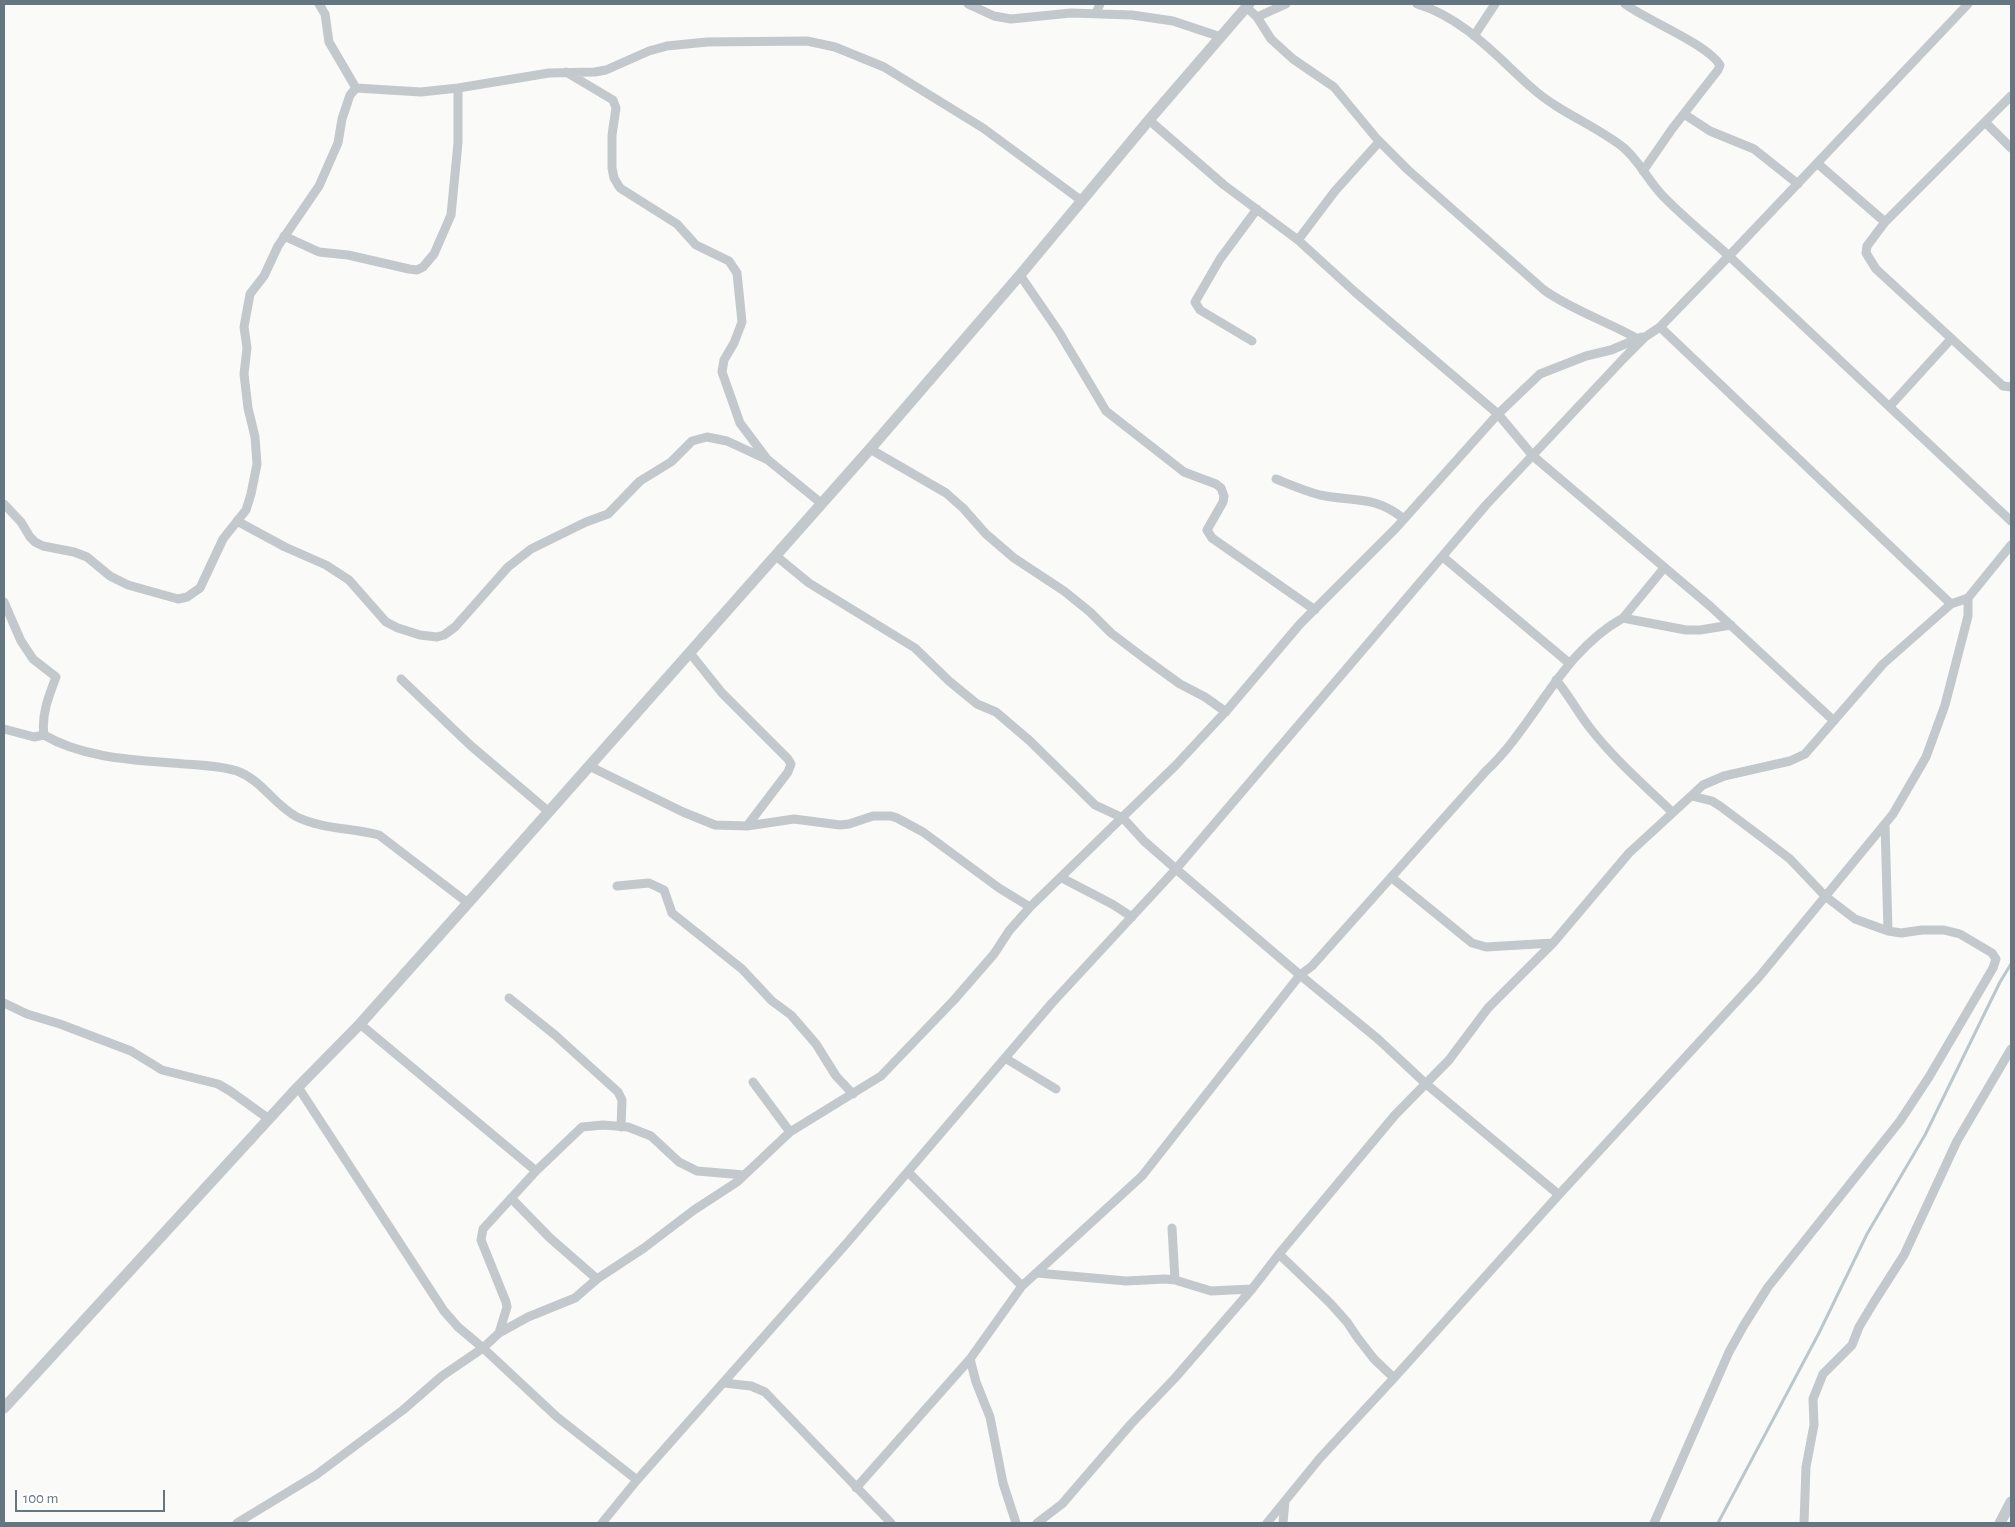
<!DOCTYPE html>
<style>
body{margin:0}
#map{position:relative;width:2015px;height:1527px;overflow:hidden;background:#fafaf8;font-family:"Alegreya Sans",sans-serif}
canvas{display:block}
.frame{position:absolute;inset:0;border:5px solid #657683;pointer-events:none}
.scale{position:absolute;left:15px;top:1490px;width:150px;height:22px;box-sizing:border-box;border:2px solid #657683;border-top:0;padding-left:6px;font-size:15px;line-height:18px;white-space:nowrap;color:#657683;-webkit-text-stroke:4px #fff;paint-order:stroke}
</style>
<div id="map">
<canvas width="2015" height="1527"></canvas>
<div class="frame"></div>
<div class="scale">100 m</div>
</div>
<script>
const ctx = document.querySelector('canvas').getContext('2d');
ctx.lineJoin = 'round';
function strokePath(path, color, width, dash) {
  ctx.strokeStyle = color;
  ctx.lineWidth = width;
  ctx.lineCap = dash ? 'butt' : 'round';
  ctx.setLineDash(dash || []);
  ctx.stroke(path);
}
strokePath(new Path2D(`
 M 1718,1523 L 1819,1333 L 1867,1234 L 1925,1135 L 2000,982 L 2011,964`), '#bbc7cb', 3);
strokePath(new Path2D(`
 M 319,4 L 325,14 L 329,42 L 356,88
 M 968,4 L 994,16 L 1011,19 L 1071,13 L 1132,15 L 1173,21 L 1221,37
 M 1417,4 C 1464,18 1497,57 1532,88 C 1560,113 1595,125 1624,148 C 1639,161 1648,180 1662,195 C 1683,217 1707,236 1729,256 L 2011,521
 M 1625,4 C 1648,21 1707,44 1720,65 L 1718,70 L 1672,129 L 1643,171
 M 1246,7 L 1257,17 L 1271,39 L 1293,59 L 1334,87 L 1377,139 L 1408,170 L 1544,290 C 1572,310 1606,321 1636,338
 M 1096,13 L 1100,4
 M 1257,17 L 1286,4
 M 1474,36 L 1495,4
 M 566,72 L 613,100 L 616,108 L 612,135 L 612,168 L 614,178 L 620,188 L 677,224 L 696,245 L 729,261 L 737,273 L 742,322 L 734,343 L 724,360 L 722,372 L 740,423 L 767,459
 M 2011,96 L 1885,222 L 1867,246 L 1866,253 L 1876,269 L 2003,386 L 2011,387
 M 1684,114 L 1710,131 L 1754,149 L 1798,184
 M 1149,120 L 1224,185 L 1298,240 L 1355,292 L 1498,414 L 1533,456 L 1710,606 L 1834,721
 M 1986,123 L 2011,148
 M 1817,163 L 1885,222
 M 284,236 L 319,252 L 348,255 L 409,269 L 417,270 L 423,267 L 434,254 L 451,215 L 458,143 L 458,88
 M 1298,240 L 1335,191 L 1379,142
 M 1020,275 L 1059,332 L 1106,411 L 1184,472 L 1216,484 L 1221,488 L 1224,496 L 1223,502 L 1207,530 L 1212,538 L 1315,610
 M 1660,327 L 1951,604 L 1968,598 L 2011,545
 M 1252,341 L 1200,310 L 1195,302 L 1220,259 L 1257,209
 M 1890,406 L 1951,339
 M 870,449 L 946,493 L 963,508 L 986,534 L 1014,558 L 1064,591 L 1090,612 L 1111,633 L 1144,658 L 1180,684 L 1205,697 L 1226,712
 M 1276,479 C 1291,485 1305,491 1320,495 C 1354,502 1375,495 1404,519
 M 4,504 L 21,522 L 30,537 L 35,542 L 43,546 L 74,552 L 87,557 L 110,576 L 128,585 L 178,599 L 187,597 L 200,588 L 223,539 L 246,510 L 251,494 L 257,464 L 255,437 L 248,408 L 244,374 L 247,348 L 244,327 L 250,294 L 264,276 L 278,246 L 319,186 L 338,143 L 342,119 L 350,95 L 356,88 L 421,92 L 458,88 L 549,73 L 595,72 L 606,70 L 649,51 L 667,46 L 707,42 L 807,41 L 835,47 L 884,67 L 983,128 L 1082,201
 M 237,521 L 285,547 L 326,565 L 349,580 L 386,622 L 398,628 L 420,635 L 437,637 L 444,635 L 455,627 L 508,567 L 531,549 L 586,522 L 608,514 L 640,481 L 671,462 L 692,441 L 707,437 L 727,441 L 768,460 L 821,503
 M 776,556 L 809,583 L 915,648 L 949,681 L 977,704 L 996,712 L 1030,741 L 1095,805 L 1123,818 L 1144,841 L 1176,869 L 1300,975 L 1312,966 L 1486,771 C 1536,724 1560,653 1623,618 L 1686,630 L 1700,630 L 1731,625
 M 1443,557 L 1569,663
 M 4,602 L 21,641 L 33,659 L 56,677 C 49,695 41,715 44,735 C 85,759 137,760 184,764 C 202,765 220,766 237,771 C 262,780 274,805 297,817 C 322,829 352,828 379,835 L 468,903
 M 1623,618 L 1664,568
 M 690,653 L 722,693 L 788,759 L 791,764 L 788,772 L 747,826
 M 401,679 L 470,745 L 549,812
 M 1556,680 C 1569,695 1578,713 1590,728 C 1614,759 1644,785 1672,812
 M 4,729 L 34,737 L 44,735
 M 589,766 L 683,812 L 715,825 L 747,826 L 794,819 L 840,825 L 849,824 L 873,816 L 891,816 L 897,818 L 923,832 L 999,888 L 1030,907
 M 1885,824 L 1888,931
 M 1391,877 L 1472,943 L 1486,947 L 1553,943
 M 1062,878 L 1112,904 L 1132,917
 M 617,886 L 649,883 L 664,890 L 672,913 L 742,969 L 772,1001 L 791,1015 L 816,1044 L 836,1076 L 853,1094
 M 509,998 L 555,1035 L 618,1092 L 622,1100 L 621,1127
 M 4,1003 L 27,1014 L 60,1024 L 131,1051 L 162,1070 L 218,1084 L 230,1091 L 269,1119
 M 360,1024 L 536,1171
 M 1005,1058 L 1056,1089
 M 753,1082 L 790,1132
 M 298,1087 L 444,1311 L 458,1327 L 483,1348 L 557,1417 L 637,1480 L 846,1244 L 1052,1003 L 1176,869 L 1486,505 L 1624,358 L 1645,337 L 1660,327 L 1729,256 L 1968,4
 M 908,1172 L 1022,1286
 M 511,1198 L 550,1238 L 597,1279
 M 1172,1228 L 1175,1280
 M 1279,1254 L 1330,1303 L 1347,1322 L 1357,1337 L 1374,1359 L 1394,1378
 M 1037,1273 L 1126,1281 L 1165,1279 L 1175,1280 L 1211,1291 L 1252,1289
 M 499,1333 L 507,1307 L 506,1302 L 481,1240 L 483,1229 L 536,1171 L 582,1127 L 603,1125 L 628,1127 L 651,1136 L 679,1162 L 697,1171 L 744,1175
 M 970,1359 L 976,1382 L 990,1417 L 1003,1483 L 1016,1523
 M 724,1383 L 751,1386 L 765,1392 L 891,1523
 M 856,1488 L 970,1359 L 1022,1286 L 1142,1176 L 1300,975 L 1378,1039 L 1425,1083 L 1558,1194
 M 237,1523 L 316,1475 L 403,1410 L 442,1376 L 483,1348 L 499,1333 L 528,1317 L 575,1298 L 597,1279 L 644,1248 L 694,1210 L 737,1182 L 790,1132 L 881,1076 L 954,1000 L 994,954 L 1009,931 L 1030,907 L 1176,765 L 1228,709 L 1300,624 L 1396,528 L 1498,414 L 1540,374 L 1586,356 L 1611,350 L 1642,337
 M 602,1523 L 637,1480
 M 1037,1523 L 1062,1504 L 1131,1424 L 1175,1378 L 1252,1289 L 1279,1254 L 1395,1115 L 1449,1060 L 1488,1008 L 1553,943 L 1629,853 L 1703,785 L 1724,776 L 1790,761 L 1805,754 L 1883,664 L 1951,604
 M 1267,1523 L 1320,1458 L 1394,1378 L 1555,1199 L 1759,977 L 1893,814 L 1926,757 L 1945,705 L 1968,616 L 1968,598
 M 1283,1523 L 1285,1501
 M 1654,1523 L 1729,1352 L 1744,1325 L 1768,1287 L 1900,1121 L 1929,1077 L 1993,968 L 1996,959 L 1992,953 L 1960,934 L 1944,930 L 1922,930 L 1901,933 L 1888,931 L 1855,919 L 1825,896 L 1790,859 L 1764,839 L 1720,806 L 1712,801 L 1692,796
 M 1804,1523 L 1806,1467 L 1814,1425 L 1813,1399 L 1823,1374 L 1852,1345 L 1859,1327 L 1874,1302 L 1904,1255 L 1957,1141 L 2011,1049`), '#c3c8cc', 9);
strokePath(new Path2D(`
 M 4,1408 L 298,1087 L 360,1024 L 468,903 L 870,449 L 1020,275 L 1149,120 L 1249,4
 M 2000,1523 L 2011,1502`), '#c3c8cc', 11);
</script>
